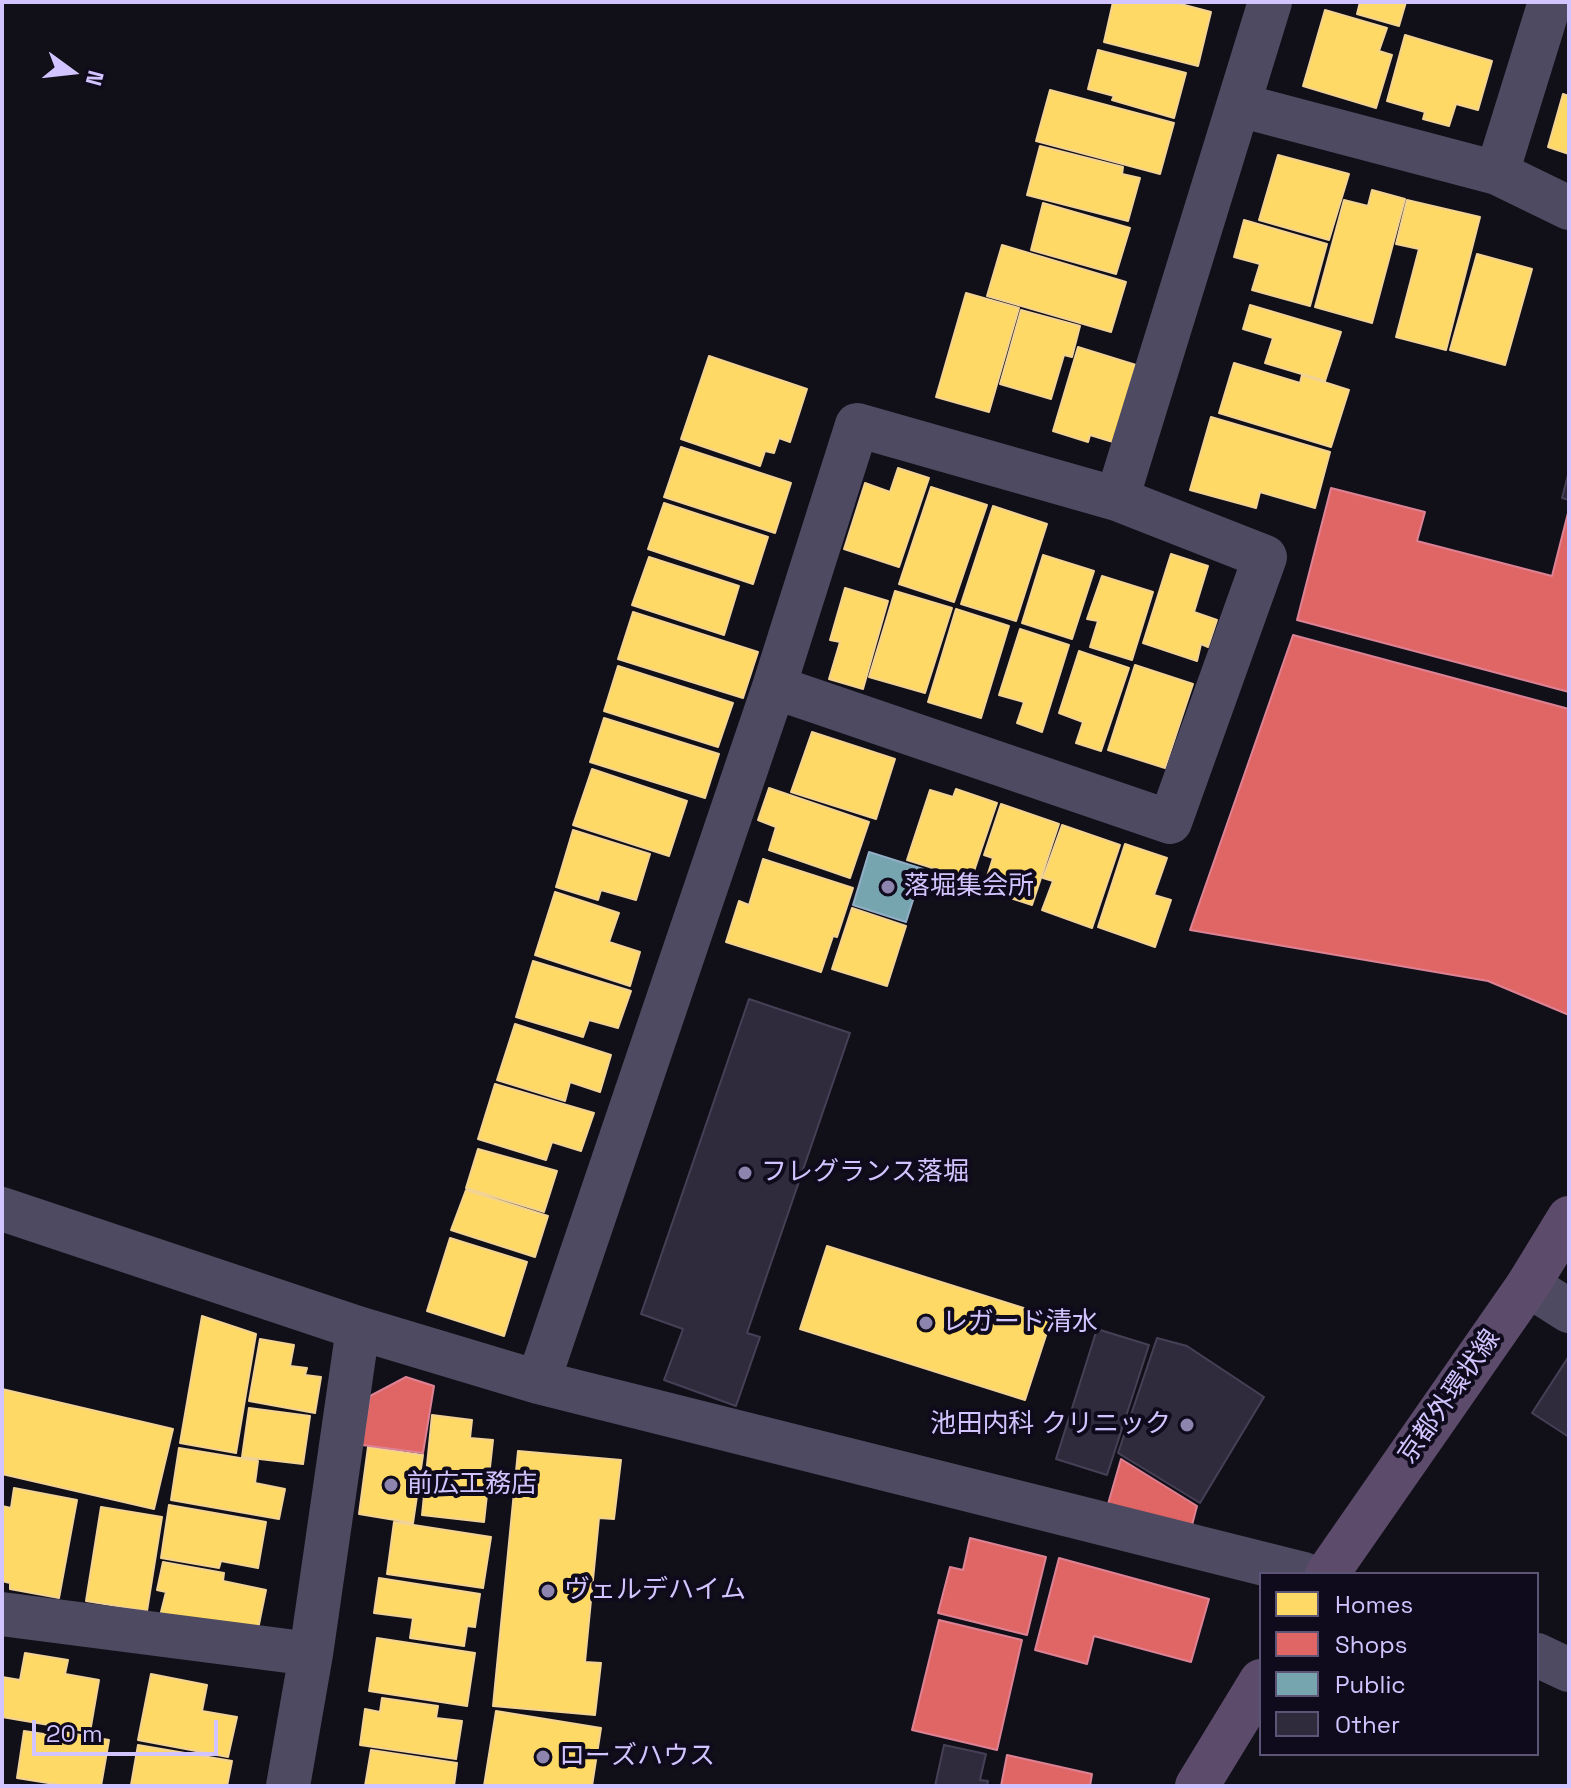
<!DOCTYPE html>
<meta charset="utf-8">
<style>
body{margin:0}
#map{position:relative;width:1571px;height:1788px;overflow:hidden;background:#110f18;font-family:"Space Grotesk",sans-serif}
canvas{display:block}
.frame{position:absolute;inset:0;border:4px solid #d2c5ff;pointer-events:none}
.legend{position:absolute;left:1259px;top:1572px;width:280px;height:184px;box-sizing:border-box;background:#0f0b1c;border:2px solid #5d5577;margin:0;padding:10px 14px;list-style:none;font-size:24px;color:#d2c5ff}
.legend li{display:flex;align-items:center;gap:16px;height:40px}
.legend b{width:40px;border:2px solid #5d5577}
.north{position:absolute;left:32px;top:32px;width:80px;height:80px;-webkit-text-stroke:6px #0f0b1c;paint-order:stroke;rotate:105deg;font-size:22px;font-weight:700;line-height:32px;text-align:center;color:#d2c5ff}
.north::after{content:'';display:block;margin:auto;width:28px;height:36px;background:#d2c5ff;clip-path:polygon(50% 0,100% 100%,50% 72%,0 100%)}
.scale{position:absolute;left:32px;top:1720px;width:186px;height:36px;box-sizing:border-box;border:4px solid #d2c5ff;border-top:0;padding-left:10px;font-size:24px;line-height:28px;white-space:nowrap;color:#d2c5ff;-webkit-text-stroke:6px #0f0b1c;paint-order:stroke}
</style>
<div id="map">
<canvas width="1571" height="1788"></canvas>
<div class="frame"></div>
<ul class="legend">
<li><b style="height:22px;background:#ffd966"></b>Homes</li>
<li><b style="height:22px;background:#e06666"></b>Shops</li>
<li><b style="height:22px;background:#76a5af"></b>Public</li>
<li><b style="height:22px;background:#302b3c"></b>Other</li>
</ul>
<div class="north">N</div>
<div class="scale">20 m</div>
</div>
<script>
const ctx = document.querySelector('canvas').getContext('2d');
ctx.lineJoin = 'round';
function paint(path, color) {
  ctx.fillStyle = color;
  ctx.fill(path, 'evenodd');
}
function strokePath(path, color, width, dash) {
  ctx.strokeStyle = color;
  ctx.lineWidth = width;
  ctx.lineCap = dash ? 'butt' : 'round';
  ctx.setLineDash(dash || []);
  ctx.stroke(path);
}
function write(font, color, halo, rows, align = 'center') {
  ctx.font = font + ' "Space Grotesk","Noto Sans JP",sans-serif';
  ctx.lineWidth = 8;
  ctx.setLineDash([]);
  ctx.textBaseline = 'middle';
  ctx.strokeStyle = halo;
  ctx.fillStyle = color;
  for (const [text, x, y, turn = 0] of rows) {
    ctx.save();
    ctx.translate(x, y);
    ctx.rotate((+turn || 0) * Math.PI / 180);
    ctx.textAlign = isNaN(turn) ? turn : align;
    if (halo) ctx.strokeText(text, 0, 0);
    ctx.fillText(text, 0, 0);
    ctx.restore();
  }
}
const homes = new Path2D(`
 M 1113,2 L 1173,2 L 1211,12 L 1198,66 L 1104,42 Z
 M 1360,2 L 1406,2 L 1399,26 L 1357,14 Z
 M 1325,10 L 1387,28 L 1379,51 L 1392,55 L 1376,108 L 1303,86 Z
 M 1405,35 L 1492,61 L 1478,110 L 1456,104 L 1449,126 L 1423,119 L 1425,112 L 1387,101 Z
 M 1098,50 L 1186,73 L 1174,118 L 1112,100 L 1114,96 L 1088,89 Z
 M 1050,90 L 1174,123 L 1160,174 L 1036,141 Z
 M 1563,94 L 1569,96 L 1569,154 L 1548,147 Z
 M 1040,146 L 1123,167 L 1122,174 L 1140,178 L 1128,221 L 1027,195 Z
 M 1278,155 L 1349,174 L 1329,240 L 1259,220 Z
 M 1372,190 L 1405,199 L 1372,323 L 1315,307 L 1344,200 L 1368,206 Z
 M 1407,200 L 1480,217 L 1446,350 L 1396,337 L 1419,249 L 1396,244 Z
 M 1043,203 L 1130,228 L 1116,274 L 1031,250 Z
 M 1244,220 L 1327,244 L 1310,306 L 1252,290 L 1260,264 L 1234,257 Z
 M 1002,245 L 1126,282 L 1111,332 L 987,296 Z
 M 1477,254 L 1532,269 L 1505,365 L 1450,350 Z
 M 966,293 L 1019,308 L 989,412 L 936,397 Z
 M 1250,305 L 1341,332 L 1325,381 L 1265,363 L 1273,338 L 1243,329 Z
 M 1021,310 L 1080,326 L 1072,357 L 1064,355 L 1051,399 L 1000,384 Z
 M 1078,347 L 1136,365 L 1113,442 L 1090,435 L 1088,442 L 1053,431 Z
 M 709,356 L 807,389 L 790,442 L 779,438 L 774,453 L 765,451 L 760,466 L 681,439 Z
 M 1234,363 L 1300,383 L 1302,375 L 1349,390 L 1331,447 L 1219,413 Z
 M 1211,417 L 1330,452 L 1315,508 L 1260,492 L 1256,508 L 1190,490 Z
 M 681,447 L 791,483 L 775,533 L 664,497 Z
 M 898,468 L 929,478 L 899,567 L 844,549 L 865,483 L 890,492 Z
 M 931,487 L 987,505 L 954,602 L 899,584 Z
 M 664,503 L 768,537 L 753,584 L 648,549 Z
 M 993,506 L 1047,524 L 1016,621 L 961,604 Z
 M 1171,554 L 1208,566 L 1194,612 L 1217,620 L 1208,647 L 1201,644 L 1197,661 L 1143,643 Z
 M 1043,555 L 1094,571 L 1072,639 L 1022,623 Z
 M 649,557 L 739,586 L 724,635 L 632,605 Z
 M 1102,576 L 1153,592 L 1132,660 L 1090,647 L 1098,621 L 1087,619 Z
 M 845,588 L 888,601 L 863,689 L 829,679 L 840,642 L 830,640 Z
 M 895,591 L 952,608 L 925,693 L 869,677 Z
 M 956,609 L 1009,626 L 981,718 L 928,702 Z
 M 633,612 L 758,652 L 743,698 L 618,659 Z
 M 1020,629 L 1069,645 L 1042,732 L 1017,723 L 1024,702 L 999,695 Z
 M 1079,651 L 1129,668 L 1101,751 L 1076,743 L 1083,722 L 1059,713 Z
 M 1135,665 L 1193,684 L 1165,768 L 1108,750 Z
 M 618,666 L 733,703 L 718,747 L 604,711 Z
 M 604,718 L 719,754 L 705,798 L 590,762 Z
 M 812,732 L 895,759 L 876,819 L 791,792 Z
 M 592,769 L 687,801 L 669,856 L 573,825 Z
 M 769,788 L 869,822 L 850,878 L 769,850 L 776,827 L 758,820 Z
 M 956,789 L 997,803 L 971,880 L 907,860 L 930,790 L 953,797 Z
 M 1001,804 L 1059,824 L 1032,905 L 983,889 L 993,858 L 984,855 Z
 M 1062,825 L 1120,845 L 1092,928 L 1042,910 L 1053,881 L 1043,878 Z
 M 573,830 L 650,854 L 636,900 L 601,890 L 598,900 L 556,887 Z
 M 1125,844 L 1167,858 L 1154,895 L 1171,900 L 1155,947 L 1098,927 Z
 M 763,859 L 853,888 L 837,937 L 833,936 L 821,972 L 726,942 L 739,901 L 749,905 Z
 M 555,892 L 619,913 L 609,942 L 640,952 L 630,986 L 535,955 Z
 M 852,908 L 906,926 L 887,986 L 832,969 Z
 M 533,961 L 631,991 L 618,1028 L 589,1020 L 583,1037 L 516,1017 Z
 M 515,1024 L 611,1055 L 600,1092 L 570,1082 L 565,1101 L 497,1080 Z
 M 495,1084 L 594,1113 L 581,1151 L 552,1142 L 546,1160 L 478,1139 Z
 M 478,1149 L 557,1171 L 544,1212 L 466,1188 Z
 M 466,1190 L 548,1216 L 535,1257 L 451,1230 Z
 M 450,1238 L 527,1262 L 504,1336 L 427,1311 Z
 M 827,1246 L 1052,1317 L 1025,1400 L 800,1329 Z
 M 202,1316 L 256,1334 L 236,1453 L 180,1443 Z
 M 260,1339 L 294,1345 L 290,1366 L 307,1368 L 305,1375 L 321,1377 L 315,1413 L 249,1401 Z
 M 2,1389 L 173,1429 L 154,1509 L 2,1474 Z
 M 249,1408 L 310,1416 L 303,1464 L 242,1457 Z
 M 432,1415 L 472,1420 L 470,1438 L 493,1440 L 484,1522 L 422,1515 Z
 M 368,1447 L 423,1455 L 413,1523 L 359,1514 Z
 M 179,1448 L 258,1461 L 255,1483 L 285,1489 L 279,1519 L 171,1500 Z
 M 518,1451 L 621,1460 L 614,1519 L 599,1518 L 585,1662 L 601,1663 L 595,1715 L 493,1706 Z
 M 14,1488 L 77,1500 L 59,1598 L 10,1589 L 10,1583 L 2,1581 L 2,1506 L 11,1508 Z
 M 169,1505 L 266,1522 L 258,1568 L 221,1561 L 219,1568 L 161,1558 Z
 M 101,1507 L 162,1517 L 147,1611 L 86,1601 Z
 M 394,1522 L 491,1537 L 483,1588 L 387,1574 Z
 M 163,1562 L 224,1573 L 223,1581 L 266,1590 L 257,1634 L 160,1616 L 166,1592 L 157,1590 Z
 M 379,1578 L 480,1594 L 475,1627 L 467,1626 L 464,1646 L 410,1638 L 413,1618 L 374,1613 Z
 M 377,1638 L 475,1653 L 467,1706 L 369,1691 Z
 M 25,1653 L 68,1660 L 65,1674 L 99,1680 L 90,1732 L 2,1717 L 2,1677 L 20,1680 Z
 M 151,1674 L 207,1685 L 202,1711 L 237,1717 L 228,1757 L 138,1740 Z
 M 382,1698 L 438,1706 L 436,1718 L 462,1721 L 456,1759 L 360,1745 L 365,1709 L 380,1712 Z
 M 496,1711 L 601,1728 L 592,1786 L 484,1786 Z
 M 24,1731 L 57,1736 L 58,1731 L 109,1740 L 101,1786 L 67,1786 L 17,1778 Z
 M 138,1745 L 232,1761 L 227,1786 L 131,1785 Z
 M 371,1750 L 457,1763 L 454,1786 L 365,1786 Z`);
paint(homes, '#ffd966');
strokePath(homes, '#f2d394', 2);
const shops = new Path2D(`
 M 1331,488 L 1425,512 L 1417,541 L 1552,576 L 1569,509 L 1569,692 L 1297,620 Z
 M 1293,635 L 1569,709 L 1569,1015 L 1488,981 L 1190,930 Z
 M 406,1377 L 434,1386 L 423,1453 L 362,1445 L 370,1396 Z
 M 1121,1459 L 1197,1506 L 1191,1529 L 1108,1504 Z
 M 970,1538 L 1046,1557 L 1027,1635 L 938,1613 L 950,1567 L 963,1570 Z
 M 1059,1558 L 1209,1599 L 1191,1662 L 1094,1636 L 1087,1664 L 1035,1650 Z
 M 939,1620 L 1022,1640 L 997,1750 L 912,1730 Z
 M 1007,1755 L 1092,1774 L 1090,1786 L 1001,1786 Z`);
paint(shops, '#e06666');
strokePath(shops, '#dc8294', 2);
const public = new Path2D(`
 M 869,852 L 923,869 L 906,922 L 853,905 Z`);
paint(public, '#76a5af');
strokePath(public, '#92afc7', 2);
const building = new Path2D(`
 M 1569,471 L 1569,500 L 1562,498 Z
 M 749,999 L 850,1033 L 747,1333 L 760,1337 L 736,1406 L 664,1380 L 683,1329 L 641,1314 Z
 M 1097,1329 L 1149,1345 L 1107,1475 L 1056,1459 Z
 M 1157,1338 L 1187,1346 L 1264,1397 L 1200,1503 L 1118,1453 Z
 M 1569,1356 L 1569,1437 L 1532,1413 Z
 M 944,1745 L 986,1754 L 980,1780 L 988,1781 L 987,1786 L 935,1786 Z`);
paint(building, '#302b3c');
strokePath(building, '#464057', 2);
strokePath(new Path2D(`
 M 1239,105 L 1497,173 L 1569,208
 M 1497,173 L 1550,2
 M 774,687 L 1170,822 L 1265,557 L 1117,499
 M 2,1209 L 358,1328 L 538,1382 L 1304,1574
 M 1528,1285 L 1569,1311
 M 538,1382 L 774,687 L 857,425 L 1117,499 L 1270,2
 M 2,1614 L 311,1654
 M 1537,1655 L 1569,1670
 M 288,1786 L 311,1654 L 358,1328`), '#4d4a61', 44);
strokePath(new Path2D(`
 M 1327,1574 L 1528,1285 L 1569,1218
 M 1197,1786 L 1261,1681`), '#5c4b6b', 44);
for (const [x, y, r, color] of [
 [888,887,8,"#8e85ae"],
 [745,1173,8,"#8e85ae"],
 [926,1323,8,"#8e85ae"],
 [1187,1425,8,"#8e85ae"],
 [391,1485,8,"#8e85ae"],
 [548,1591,8,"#8e85ae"],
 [543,1757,8,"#8e85ae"]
]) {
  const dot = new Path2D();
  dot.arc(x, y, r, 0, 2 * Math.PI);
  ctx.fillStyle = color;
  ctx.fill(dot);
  strokePath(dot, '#0f0b1c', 3);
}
write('26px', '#d2c5ff', '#0f0b1c', [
 ["落堀集会所",904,887],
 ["フレグランス落堀",761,1173],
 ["レガード清水",942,1323],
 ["池田内科 クリニック",1171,1425,"right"],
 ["前広工務店",407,1485],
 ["ヴェルデハイム",564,1591],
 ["ローズハウス",559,1757]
], 'left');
write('26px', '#d2c5ff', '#0f0b1c', [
 ["京都外環状線",1450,1397,-55]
]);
</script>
